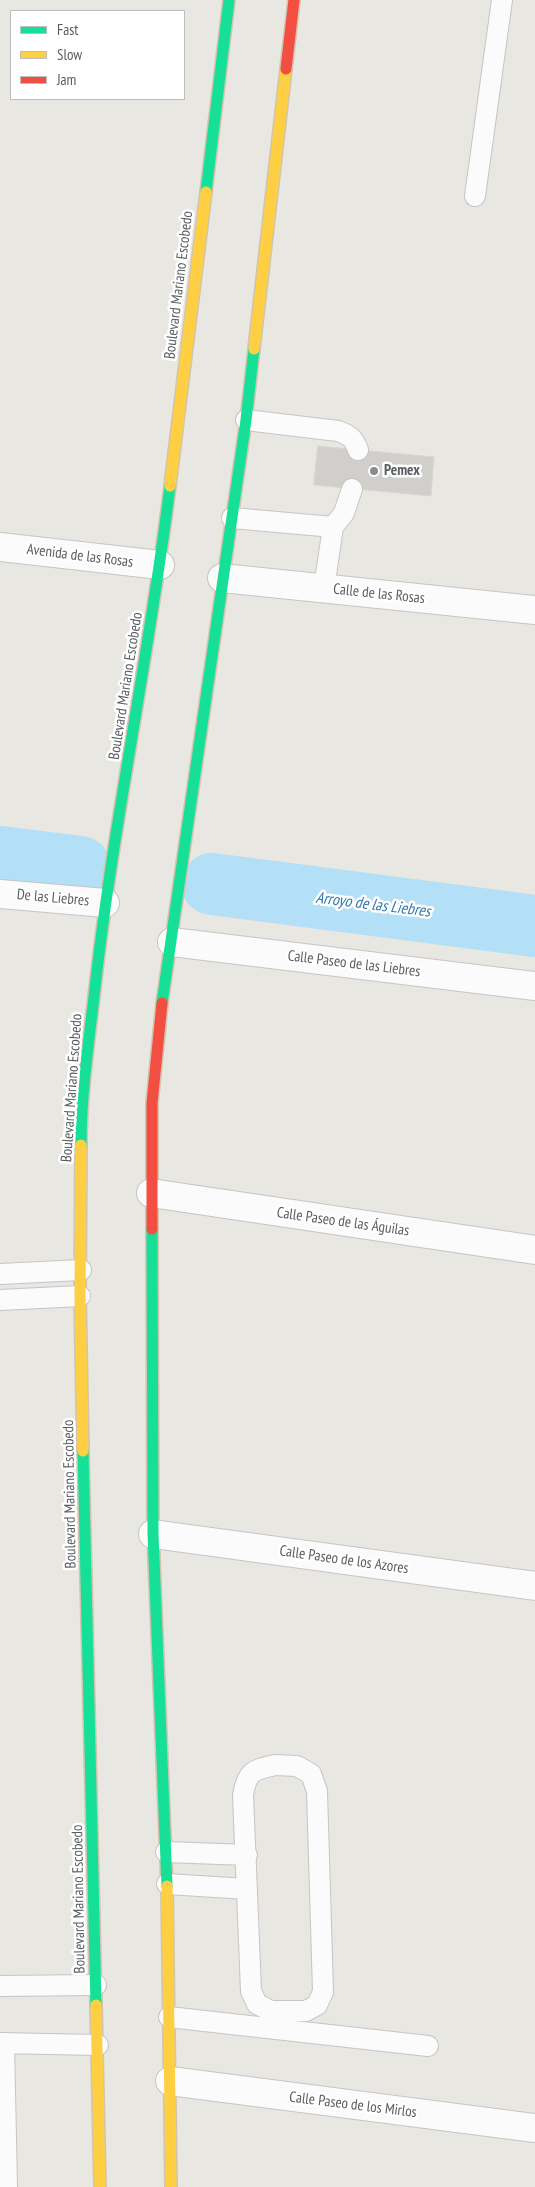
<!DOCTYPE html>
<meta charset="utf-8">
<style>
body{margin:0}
#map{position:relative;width:535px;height:2187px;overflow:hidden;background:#e8e7e2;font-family:"PT Sans Narrow",sans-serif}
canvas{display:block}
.legend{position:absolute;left:10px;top:10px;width:175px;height:90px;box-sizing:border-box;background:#fff;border:1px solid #bcbec0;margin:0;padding:6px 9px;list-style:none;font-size:15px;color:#585d61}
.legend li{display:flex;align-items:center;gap:10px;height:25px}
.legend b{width:25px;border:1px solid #bcbec0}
</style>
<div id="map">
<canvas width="535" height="2187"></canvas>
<ul class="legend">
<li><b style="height:6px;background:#16e098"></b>Fast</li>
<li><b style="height:6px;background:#ffcf43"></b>Slow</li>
<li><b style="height:6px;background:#f24e42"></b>Jam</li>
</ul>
</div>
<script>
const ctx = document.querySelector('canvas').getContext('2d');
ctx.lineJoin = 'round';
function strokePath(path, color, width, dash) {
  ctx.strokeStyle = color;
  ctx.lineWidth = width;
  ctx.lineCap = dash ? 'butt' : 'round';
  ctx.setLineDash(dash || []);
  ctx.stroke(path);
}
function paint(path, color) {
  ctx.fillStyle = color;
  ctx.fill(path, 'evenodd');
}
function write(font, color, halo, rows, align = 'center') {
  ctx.font = font + ' "PT Sans Narrow",sans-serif';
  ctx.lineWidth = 5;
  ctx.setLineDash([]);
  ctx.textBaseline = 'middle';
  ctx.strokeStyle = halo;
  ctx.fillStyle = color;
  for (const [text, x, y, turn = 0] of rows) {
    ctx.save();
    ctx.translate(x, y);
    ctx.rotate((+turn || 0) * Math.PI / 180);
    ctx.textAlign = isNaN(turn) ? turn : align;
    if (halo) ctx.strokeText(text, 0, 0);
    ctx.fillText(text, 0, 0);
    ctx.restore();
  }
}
strokePath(new Path2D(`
 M 0,857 L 80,867
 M 212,884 L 535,926`), '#b3e0f6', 62);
const building = new Path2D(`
 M 318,446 L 434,457 L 431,496 L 314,485 Z`);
paint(building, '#d0cfcc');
strokePath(building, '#d8d6d1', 1);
const lane = new Path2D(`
 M 475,196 L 502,0
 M 246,420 L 338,431 C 349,435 354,438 358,450
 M 232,518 L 333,527 L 344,513 L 352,489
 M 324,588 L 333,527
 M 0,1274 L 81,1270
 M 0,1300 L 80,1296
 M 275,1765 L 297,1766 L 311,1774 L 317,1791 L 323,1992 L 317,2005 L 306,2011 L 271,2011 L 257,2004 L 251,1991 L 243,1795 C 247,1771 253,1770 275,1765 Z
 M 166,1852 L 247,1855
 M 167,1884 L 247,1889
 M 0,1986 L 96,1985
 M 169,2017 L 428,2046
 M 0,2043 L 98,2045
 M 4,2043 L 7,2187`);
const street = new Path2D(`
 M 0,547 L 160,565
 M 222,578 L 535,610
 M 0,894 L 105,903
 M 172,942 L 535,986
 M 151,1193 L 535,1250
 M 153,1534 L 535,1586
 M 170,2081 L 535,2128`);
const fast = new Path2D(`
 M 206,192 L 229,0
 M 162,1003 L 246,420 L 254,349
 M 81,1145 C 81,1090 90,1034 96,979 C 115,814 150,651 170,486
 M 152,1229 L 153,1534 L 167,1886
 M 83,1451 L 96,2005`);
const slow = new Path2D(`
 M 254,349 L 286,69
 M 170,486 L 206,192
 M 81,1145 L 80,1296 L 83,1451
 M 167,1886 L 171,2187
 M 96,2005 L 100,2187`);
const jam = new Path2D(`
 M 286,69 L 294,0
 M 152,1229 L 152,1103 L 162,1003`);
strokePath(lane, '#c5c5c5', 22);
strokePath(street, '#c5c5c5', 30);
strokePath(fast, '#d2c5ae', 14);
strokePath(slow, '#d2c5ae', 14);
strokePath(jam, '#d2c5ae', 14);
strokePath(lane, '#fcfbfb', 20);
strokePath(street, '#fcfbfb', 28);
strokePath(fast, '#16e098', 11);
strokePath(slow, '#ffcf43', 11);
strokePath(jam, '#f24e42', 11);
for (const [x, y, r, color] of [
 [374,471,5,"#8a8d8e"]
]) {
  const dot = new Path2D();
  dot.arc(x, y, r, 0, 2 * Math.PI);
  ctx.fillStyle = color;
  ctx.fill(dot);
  strokePath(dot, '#fff', 2);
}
write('15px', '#585d61', '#fff', [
 ["Boulevard Mariano Escobedo",179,285,-83],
 ["Avenida de las Rosas",80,556,7],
 ["Calle de las Rosas",379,594,6],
 ["Boulevard Mariano Escobedo",126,686,-81],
 ["De las Liebres",53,898,5],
 ["Calle Paseo de las Liebres",354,964,7],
 ["Boulevard Mariano Escobedo",72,1088,-86],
 ["Calle Paseo de las Águilas",343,1222,8],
 ["Boulevard Mariano Escobedo",70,1494,-91],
 ["Calle Paseo de los Azores",344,1560,8],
 ["Boulevard Mariano Escobedo",79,1899,-91],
 ["Calle Paseo de los Mirlos",353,2105,7]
]);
write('bold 15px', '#585d61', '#fff', [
 ["Pemex",384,471]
], 'left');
write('italic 16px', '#337aad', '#fff', [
 ["Arroyo de las Liebres",373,905,7]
]);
</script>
